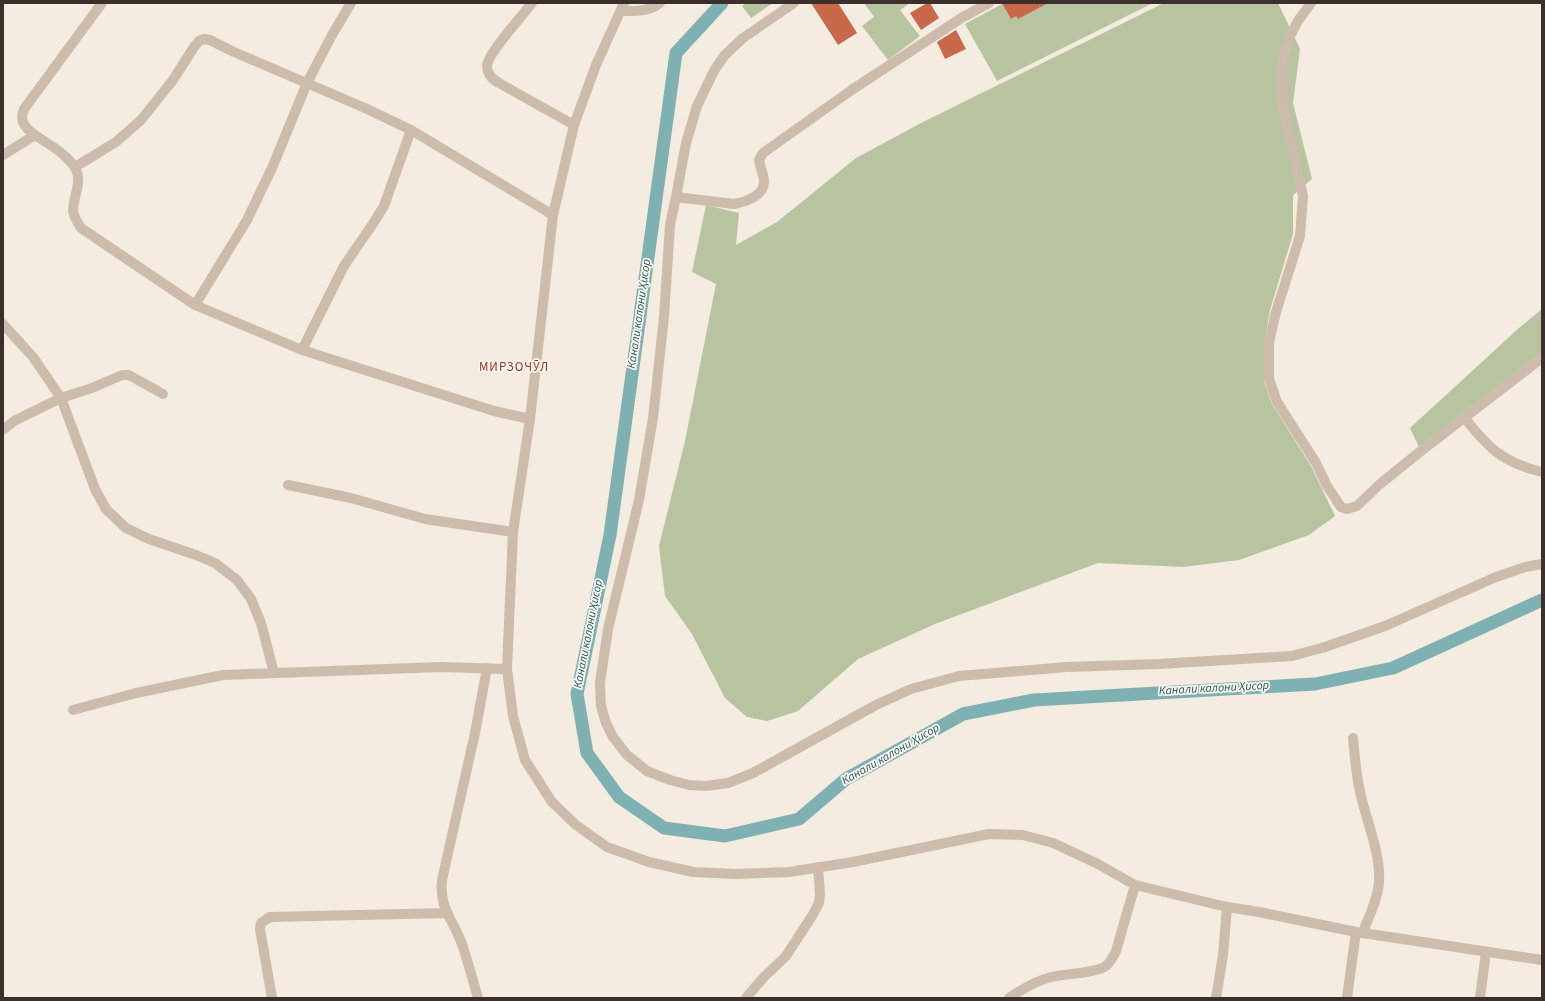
<!DOCTYPE html>
<meta charset="utf-8">
<style>
body{margin:0}
#map{position:relative;width:1545px;height:1001px;overflow:hidden;background:#f4ebe1;font-family:"Source Sans 3",sans-serif}
canvas{display:block}
.frame{position:absolute;inset:0;border:4px solid #3b302b;pointer-events:none}
</style>
<div id="map">
<canvas width="1545" height="1001"></canvas>
<div class="frame"></div>
</div>
<script>
const ctx = document.querySelector('canvas').getContext('2d');
ctx.lineJoin = 'round';
function paint(path, color) {
  ctx.fillStyle = color;
  ctx.fill(path, 'evenodd');
}
function strokePath(path, color, width, dash) {
  ctx.strokeStyle = color;
  ctx.lineWidth = width;
  ctx.lineCap = dash ? 'butt' : 'round';
  ctx.setLineDash(dash || []);
  ctx.stroke(path);
}
function write(font, color, halo, rows, align = 'center') {
  ctx.font = font + ' "Source Sans 3",sans-serif';
  ctx.lineWidth = 3.5;
  ctx.setLineDash([]);
  ctx.textBaseline = 'middle';
  ctx.strokeStyle = halo;
  ctx.fillStyle = color;
  for (const [text, x, y, turn = 0] of rows) {
    ctx.save();
    ctx.translate(x, y);
    ctx.rotate((+turn || 0) * Math.PI / 180);
    ctx.textAlign = isNaN(turn) ? turn : align;
    if (halo) ctx.strokeText(text, 0, 0);
    ctx.fillText(text, 0, 0);
    ctx.restore();
  }
}
paint(new Path2D(`
 M 746,3 L 773,3 L 751,18 L 742,6 Z
 M 864,3 L 910,3 L 900,10 L 920,36 L 888,60 L 862,26 L 874,17 Z
 M 1004,3 L 1153,3 L 997,81 L 965,24 Z
 M 1164,3 L 1278,3 L 1300,49 L 1293,103 L 1312,179 L 1293,195 L 1293,234 L 1270,310 L 1264,344 L 1264,381 L 1272,404 L 1311,466 L 1335,516 L 1309,535 L 1239,560 L 1183,567 L 1098,563 L 935,624 L 858,659 L 798,711 L 767,721 L 747,717 L 725,698 L 692,634 L 665,596 L 659,546 L 685,441 L 716,284 L 692,272 L 706,205 L 739,213 L 736,245 L 777,222 L 856,158 L 921,123 Z
 M 1542,309 L 1542,352 L 1419,447 L 1410,428 L 1519,328 Z`), '#b8c4a0');
strokePath(new Path2D(`
 M 722,3 L 676,53 L 610,535 L 577,694 L 587,753 L 619,797 L 664,828 L 725,836 L 799,819 L 846,779 L 963,714 L 1034,700 L 1315,684 L 1393,668 L 1542,600`), '#7fb0b2', 13);
paint(new Path2D(`
 M 811,3 L 838,3 L 857,33 L 838,45 Z
 M 927,3 L 930,3 L 939,18 L 921,30 L 910,13 Z
 M 1002,3 L 1048,3 L 1018,19 L 1016,16 L 1011,19 Z
 M 956,30 L 966,49 L 945,59 L 937,42 Z`), '#c8694b');
strokePath(new Path2D(`
 M 532,3 C 523,15 487,54 487,66 C 487,75 493,79 499,83 L 574,125
 M 624,3 L 596,65 L 574,125 L 553,215 L 530,419 L 513,532 L 507,669 L 513,716 L 525,760 L 552,802 L 576,825 L 607,847 L 649,862 L 693,872 L 736,874 L 789,872 L 853,862 L 989,834 L 1023,835 L 1053,843 L 1096,863 L 1135,885 L 1227,907 L 1259,912 L 1356,932 L 1542,960
 M 794,3 L 743,38 L 725,55 L 715,69 L 697,106 L 686,143 L 676,197 L 670,225 L 664,317 L 653,418 L 639,500 L 608,629 L 600,683 L 601,706 L 606,723 L 613,737 L 627,755 L 647,771 L 670,780 L 689,785 L 706,786 L 728,783 L 753,773 L 876,705 L 911,689 L 959,676 L 1067,667 L 1159,664 L 1292,656 L 1325,647 L 1385,626 L 1496,577 L 1525,567 L 1542,564
 M 1311,3 L 1298,21 L 1289,38 L 1282,62 L 1282,103 L 1303,196 L 1300,236 L 1276,312 L 1269,342 L 1269,379 L 1277,402 L 1316,463 L 1327,486 L 1341,507 L 1347,509 L 1357,506 L 1380,484 L 1421,451 L 1542,358
 M 621,11 C 634,11 649,12 660,3
 M 35,135 C 48,144 64,152 74,166 C 84,181 73,195 73,211 C 74,217 78,223 81,228 L 195,305 L 302,350 L 494,411 L 530,419
 M 3,155 L 35,135 C 25,128 19,121 24,109 L 102,3
 M 75,167 L 116,142 L 141,120 L 173,80 L 194,47 L 199,41 L 204,39 L 210,40 L 234,52 L 365,108 L 411,130 L 553,215
 M 676,197 L 734,204 C 745,202 764,196 764,182 C 764,175 760,167 759,160 L 763,153 L 853,89 L 963,17 L 989,3
 M 195,305 L 247,220 L 272,168 L 307,83 L 332,35 L 351,3
 M 3,324 L 33,357 L 61,398 L 95,489 L 106,509 L 126,528 L 149,539 L 196,555 L 215,563 L 237,580 L 251,599 L 261,623 L 274,673
 M 302,350 L 344,266 L 374,222 L 384,206 L 411,130
 M 1464,417 C 1488,448 1502,462 1542,472
 M 3,430 L 14,421 L 61,398 L 92,388 L 122,375 L 129,375 L 163,394
 M 288,485 L 351,498 L 425,519 L 513,532
 M 73,710 L 136,693 L 223,675 L 441,667 L 507,669
 M 1353,738 C 1355,757 1356,777 1361,796 C 1367,822 1381,855 1379,882 C 1378,899 1369,916 1363,932
 M 272,998 L 260,929 L 261,923 L 270,917 L 448,913
 M 478,998 C 473,980 468,962 462,944 C 453,919 439,909 442,880 L 475,733 L 487,668
 M 746,998 L 763,978 L 786,956 L 812,916 L 819,903 L 820,894 L 818,867
 M 1009,998 C 1022,989 1036,981 1051,977 C 1064,974 1096,973 1106,966 C 1111,962 1113,957 1116,951 L 1135,885
 M 1216,998 L 1223,955 L 1227,907
 M 1347,998 L 1356,932
 M 1480,998 L 1486,952`), '#cdbbac', 10);
write('italic 12px', '#1f5a5e', '#fbf5ee', [
 ["Канали калони Ҳисор",640,314,-82],
 ["Канали калони Ҳисор",589,634,-79],
 ["Канали калони Ҳисор",1214,689,-3],
 ["Канали калони Ҳисор",891,755,-30]
]);
ctx.letterSpacing = '1px';
write('13px', '#8c3b22', '#fbf5ee', [
 ["МИРЗОЧӮЛ",514,368]
]);
ctx.letterSpacing = '0px';
</script>
